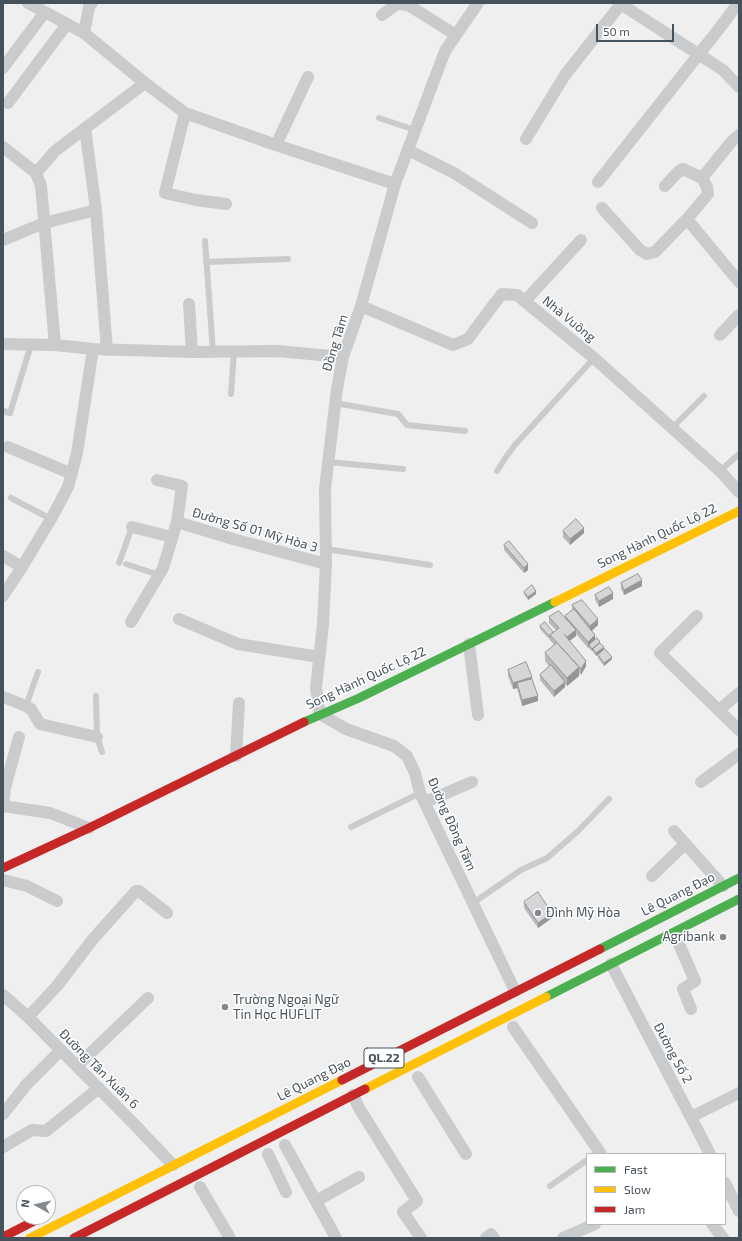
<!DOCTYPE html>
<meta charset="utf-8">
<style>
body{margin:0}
#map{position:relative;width:742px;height:1241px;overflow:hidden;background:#f0efef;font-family:"Exo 2",sans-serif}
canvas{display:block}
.frame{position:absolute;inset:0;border:4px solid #46525b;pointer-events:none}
.legend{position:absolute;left:586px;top:1153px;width:140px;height:72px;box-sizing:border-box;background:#fff;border:1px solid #b5babd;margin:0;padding:5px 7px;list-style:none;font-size:12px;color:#46525b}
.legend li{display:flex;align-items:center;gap:8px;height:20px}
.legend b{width:20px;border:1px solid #b5babd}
.north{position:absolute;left:16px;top:1185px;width:40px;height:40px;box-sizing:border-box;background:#fff;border:1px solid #b5babd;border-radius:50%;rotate:278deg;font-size:11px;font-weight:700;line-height:16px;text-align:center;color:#46525b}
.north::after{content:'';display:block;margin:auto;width:14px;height:18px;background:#82898f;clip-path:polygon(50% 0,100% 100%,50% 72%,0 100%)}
.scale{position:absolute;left:596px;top:24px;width:78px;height:18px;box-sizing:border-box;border:2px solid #46525b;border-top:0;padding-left:5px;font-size:12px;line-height:14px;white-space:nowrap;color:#46525b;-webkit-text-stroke:3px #fff;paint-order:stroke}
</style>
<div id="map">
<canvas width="742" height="1241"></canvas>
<div class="frame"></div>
<ul class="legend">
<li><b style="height:5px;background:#4caf50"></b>Fast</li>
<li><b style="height:5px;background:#ffc107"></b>Slow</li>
<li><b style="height:5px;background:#c62828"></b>Jam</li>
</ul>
<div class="north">N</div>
<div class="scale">50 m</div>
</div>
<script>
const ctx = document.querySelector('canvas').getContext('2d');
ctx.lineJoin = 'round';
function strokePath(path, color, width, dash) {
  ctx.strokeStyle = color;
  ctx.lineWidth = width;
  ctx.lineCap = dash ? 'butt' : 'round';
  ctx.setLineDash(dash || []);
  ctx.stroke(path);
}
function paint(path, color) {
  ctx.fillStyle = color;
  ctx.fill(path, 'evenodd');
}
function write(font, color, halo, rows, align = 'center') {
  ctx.font = font + ' "Exo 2",sans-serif';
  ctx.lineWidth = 3;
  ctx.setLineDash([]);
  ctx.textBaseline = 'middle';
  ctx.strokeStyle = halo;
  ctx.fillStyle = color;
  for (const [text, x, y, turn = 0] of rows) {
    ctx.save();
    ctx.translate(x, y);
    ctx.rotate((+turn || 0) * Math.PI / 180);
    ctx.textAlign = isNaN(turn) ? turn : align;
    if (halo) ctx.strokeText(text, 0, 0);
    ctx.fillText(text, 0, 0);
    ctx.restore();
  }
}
strokePath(new Path2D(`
 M 379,118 L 415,130
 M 205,241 L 213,352
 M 206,262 L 288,259
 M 231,394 L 234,352
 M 335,403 L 398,414 L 407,425 L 465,431
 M 3,411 L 10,413 L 31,345
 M 672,428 L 704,396
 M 328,462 L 403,469
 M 497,471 L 506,457 L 514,446 L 594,358
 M 720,471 L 739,454
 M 11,498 L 51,519
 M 326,549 L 430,565
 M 119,563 L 132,527
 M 126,564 L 159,575
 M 96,696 L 97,737 L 102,752
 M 26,706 L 38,672
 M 351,827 L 420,793
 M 473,903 L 521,870 L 547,858 L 577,832 L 609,799
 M 550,1186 L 587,1160`), '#c9cbcd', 6);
strokePath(new Path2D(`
 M 28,3 L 84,33
 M 92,3 L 89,7 L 84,33 L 145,83 L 185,113 L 276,145 L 395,184
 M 478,3 L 445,51 L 395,184 L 361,306 L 343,357 L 337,389 L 325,489 L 326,564 L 323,624 L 316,688 L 320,714 L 346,729 L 394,746 L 407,756 L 415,773 L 420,793 L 515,991
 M 619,3 L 723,70 L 739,87
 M 382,15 L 397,4 L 408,5 L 456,35
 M 3,68 L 45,12
 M 8,103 L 67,24
 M 185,113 L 165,193 L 196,200 L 226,204
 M 85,128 L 96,210 L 107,350
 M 739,135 L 732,141 L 702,178 L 707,187 L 708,194 L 687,219 L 739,282
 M 526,139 L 565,75 L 621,4
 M 276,145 L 308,77
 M 3,147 L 36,173
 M 408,150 L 454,173 L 532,223
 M 598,182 L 722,25 L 738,3
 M 665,186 L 678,172 L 683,169 L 702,178
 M 602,208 L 640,250 L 647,254 L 655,252 L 687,219
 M 3,240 L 44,223 L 96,210
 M 525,301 L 581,240
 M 189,304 L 192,352
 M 361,306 L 453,345 L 468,339 L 494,304 L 502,294 L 517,295 L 594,358 L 720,471 L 739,492
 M 720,335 L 739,315
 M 3,344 L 55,345 L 93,349 L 192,352 L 277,351 L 343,357
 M 55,345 L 41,186 L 36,173 L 55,151 L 145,83
 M 8,447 L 72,474
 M 177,522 L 233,539 L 326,564
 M 132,527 L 172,537
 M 3,556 L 22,567
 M 3,596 L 22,567 L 51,519 L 68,487 L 77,453 L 93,349
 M 697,616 L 660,653 L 739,730
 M 179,619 L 238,644 L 319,657
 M 131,622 L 163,568 L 177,522 L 182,486 L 157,480
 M 469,644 L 478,715
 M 3,697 L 26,706 L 31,709 L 40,724 L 97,737
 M 719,710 L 739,693
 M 236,756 L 239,703
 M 701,782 L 739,754
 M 425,802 L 472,782
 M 3,806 L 50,813 L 89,828
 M 3,806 L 5,788 L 19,737
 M 674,831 L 723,886
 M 652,876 L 685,844
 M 3,880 L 27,886 L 57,901
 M 679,944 L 695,981 L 683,989 L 691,1009
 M 611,964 L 710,1154
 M 3,995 L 28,1017 L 134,1124 L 173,1165
 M 28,1017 L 57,986 L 93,939 L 136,891 L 139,891 L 167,913
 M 513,1027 L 601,1154
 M 77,1066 L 148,998
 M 418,1077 L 466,1154
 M 353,1095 L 359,1108 L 417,1201 L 403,1212 L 421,1238
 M 3,1114 L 27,1084 L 61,1050
 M 691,1117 L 739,1093
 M 285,1145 L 336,1238
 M 3,1147 L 32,1130 L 46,1131 L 99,1088
 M 268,1154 L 286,1192
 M 725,1183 L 739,1211
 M 200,1187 L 230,1238
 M 316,1201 L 359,1177
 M 712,1224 L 723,1238
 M 486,1238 L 491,1234 L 494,1238
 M 563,1238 L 595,1224`), '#c9cbcd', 12);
strokePath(new Path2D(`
 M 304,722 L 359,698 L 555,602
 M 600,949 L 739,878
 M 546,997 L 739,899`), '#4caf50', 9);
strokePath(new Path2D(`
 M 555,602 L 739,511
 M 365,1089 L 546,997
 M 30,1238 L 342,1080`), '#ffc107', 9);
strokePath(new Path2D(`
 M 3,868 L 89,828 L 304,722
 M 342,1080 L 600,949
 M 3,1237 L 42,1217
 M 74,1238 L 365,1089`), '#c62828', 9);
paint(new Path2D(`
 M 563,531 L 584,533 L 570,545 L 563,537 Z
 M 504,545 L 528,570 L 524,573 L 504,550 Z
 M 621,583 L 642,586 L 624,595 L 621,589 Z
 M 524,592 L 536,594 L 528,600 L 524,594 Z
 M 595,595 L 613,599 L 599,607 L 595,600 Z
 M 572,605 L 598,625 L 592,631 L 595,639 L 600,644 L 604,650 L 596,656 L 593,652 L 593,651 L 592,651 L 589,648 L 589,647 L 588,648 L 576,634 L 576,636 L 569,641 L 586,666 L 581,675 L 579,673 L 579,676 L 567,686 L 565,684 L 565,687 L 554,697 L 540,680 L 540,675 L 549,666 L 545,661 L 545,653 L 554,645 L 550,640 L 550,639 L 550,640 L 540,629 L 540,626 L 553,632 L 556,630 L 549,623 L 549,617 L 565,619 L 565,616 L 572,611 Z
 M 598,655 L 612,659 L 604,666 L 598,658 Z
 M 508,670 L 532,679 L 538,701 L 522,706 L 517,688 L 513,689 L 508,676 Z
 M 524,902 L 552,918 L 538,928 L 524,908 Z`), '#b8b8ba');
paint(new Path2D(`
 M 584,528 L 584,533 L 570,545 L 570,539 Z
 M 528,564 L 528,570 L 524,573 L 524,568 Z
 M 642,580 L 642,586 L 624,595 L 624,590 Z
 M 536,591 L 536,594 L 528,600 L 528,597 Z
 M 613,593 L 613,599 L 599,607 L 599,601 Z
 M 598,619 L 598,625 L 590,632 L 590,626 Z
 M 576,630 L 576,636 L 567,643 L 567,637 Z
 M 595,635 L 595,641 L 589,645 L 589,647 L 588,648 L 588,642 Z
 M 600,642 L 600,645 L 593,649 L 593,651 L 592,651 L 592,649 Z
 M 604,647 L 604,650 L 596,656 L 596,653 Z
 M 612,657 L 612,659 L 604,666 L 604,663 Z
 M 586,661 L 586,666 L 581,675 L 581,669 Z
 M 579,667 L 579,676 L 567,686 L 567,678 Z
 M 532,677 L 532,682 L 517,683 L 517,688 L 513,689 L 513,683 Z
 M 565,682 L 565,687 L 554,697 L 554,691 Z
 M 538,696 L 538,701 L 522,706 L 522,700 Z
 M 552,913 L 552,918 L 538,928 L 538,923 Z`), '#969697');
const building = new Path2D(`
 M 576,519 L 584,528 L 570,539 L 563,531 Z
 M 509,541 L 528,564 L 524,568 L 504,545 Z
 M 638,574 L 642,580 L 624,590 L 621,583 Z
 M 532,585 L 536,591 L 528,597 L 524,592 Z
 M 609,587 L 613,593 L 599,601 L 595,595 Z
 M 582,600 L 598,619 L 590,626 L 572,605 Z
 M 574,609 L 595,635 L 588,642 L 565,616 Z
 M 559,611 L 576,630 L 567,637 L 564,634 L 586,661 L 581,669 L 550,635 L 559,628 L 549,617 Z
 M 545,622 L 553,632 L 550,635 L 550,637 L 540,626 Z
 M 597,638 L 600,642 L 592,649 L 589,645 Z
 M 557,643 L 579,667 L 567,678 L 545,653 Z
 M 600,643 L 604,647 L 596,653 L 593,649 Z
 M 605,649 L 612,657 L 604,663 L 598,655 Z
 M 526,662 L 532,677 L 513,683 L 508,670 Z
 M 551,665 L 565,682 L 554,691 L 540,675 Z
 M 532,679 L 538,696 L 522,700 L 517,683 Z
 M 538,892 L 552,913 L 538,923 L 524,902 Z`);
paint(building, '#d6d6d8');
strokePath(building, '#969697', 1);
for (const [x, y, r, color] of [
 [538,913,4,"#82898f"],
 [723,937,4,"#82898f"],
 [225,1007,4,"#82898f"]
]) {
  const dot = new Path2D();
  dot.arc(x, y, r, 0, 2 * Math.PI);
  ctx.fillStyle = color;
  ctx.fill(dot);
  strokePath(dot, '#fff', 1.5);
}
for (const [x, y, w] of [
 [384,1058,40]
]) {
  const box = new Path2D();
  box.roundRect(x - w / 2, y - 10, w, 20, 3);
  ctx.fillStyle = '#fff';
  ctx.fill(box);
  strokePath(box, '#46525b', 1);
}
write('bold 12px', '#46525b', null, [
 ["QL.22",384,1058]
]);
write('13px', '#46525b', '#fff', [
 ["Nhà Vuông",569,319,39],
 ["Đồng Tâm",335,343,-73],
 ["Đường Số 01 Mỹ Hòa 3",255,530,16],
 ["Song Hành Quốc Lộ 22",657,536,-26],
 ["Song Hành Quốc Lộ 22",366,678,-25],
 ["Đường Đồng Tâm",452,824,66],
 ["Lê Quang Đạo",678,894,-27],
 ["Đường Số 2",673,1053,62],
 ["Đường Tân Xuân 6",99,1069,45],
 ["Lê Quang Đạo",314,1079,-27]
]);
write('13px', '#46525b', '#fff', [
 ["Đình Mỹ Hòa",546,913],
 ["Agribank",715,937,"right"],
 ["Trường Ngoại Ngữ",233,1000],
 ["Tin Học HUFLIT",233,1015]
], 'left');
</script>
